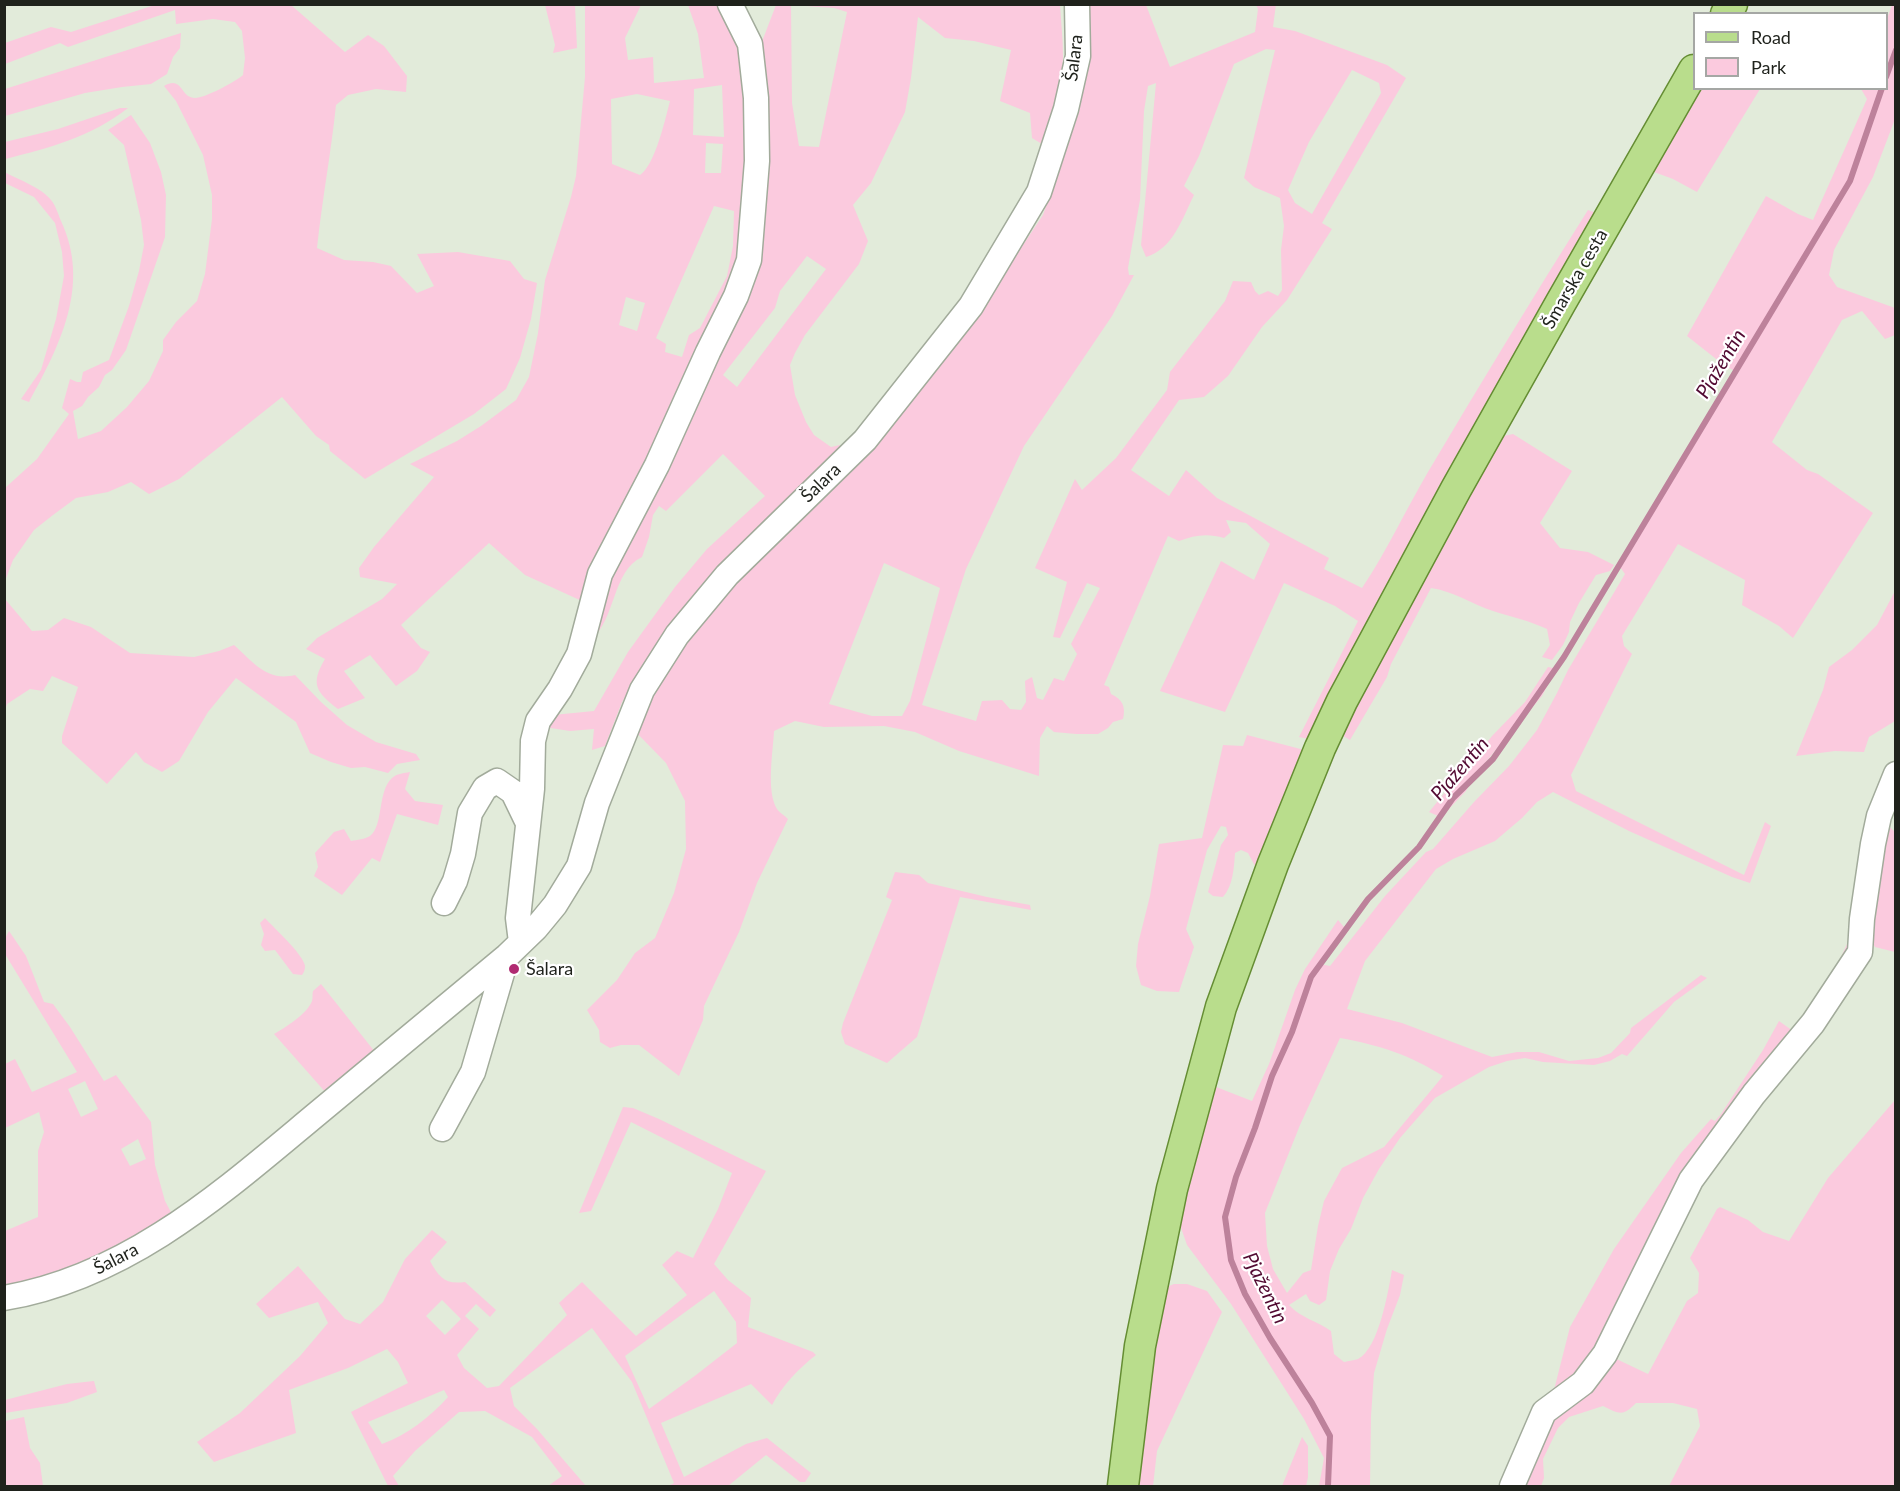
<!DOCTYPE html>
<meta charset="utf-8">
<style>
body{margin:0}
#map{position:relative;width:1900px;height:1491px;overflow:hidden;background:#e2ebda;font-family:Lato,sans-serif}
canvas{display:block}
.frame{position:absolute;inset:0;border:6px solid #1f221c;pointer-events:none}
.legend{position:absolute;left:1693px;top:12px;width:195px;height:78px;box-sizing:border-box;background:#fff;border:2px solid #a5a7a4;margin:0;padding:8px 10px;list-style:none;font-size:18px;color:#1f221c}
.legend li{display:flex;align-items:center;gap:12px;height:30px}
.legend b{width:30px;border:2px solid #a5a7a4}
</style>
<div id="map">
<canvas width="1900" height="1491"></canvas>
<div class="frame"></div>
<ul class="legend">
<li><b style="height:8px;background:#b9dd8c"></b>Road</li>
<li><b style="height:16px;background:#fbcade"></b>Park</li>
</ul>
</div>
<script>
const ctx = document.querySelector('canvas').getContext('2d');
ctx.lineJoin = 'round';
function paint(path, color) {
  ctx.fillStyle = color;
  ctx.fill(path, 'evenodd');
}
function strokePath(path, color, width, dash) {
  ctx.strokeStyle = color;
  ctx.lineWidth = width;
  ctx.lineCap = dash ? 'butt' : 'round';
  ctx.setLineDash(dash || []);
  ctx.stroke(path);
}
function write(font, color, halo, rows, align = 'center') {
  ctx.font = font + ' Lato,sans-serif';
  ctx.lineWidth = 4.5;
  ctx.setLineDash([]);
  ctx.textBaseline = 'middle';
  ctx.strokeStyle = halo;
  ctx.fillStyle = color;
  for (const [text, x, y, turn = 0] of rows) {
    ctx.save();
    ctx.translate(x, y);
    ctx.rotate((+turn || 0) * Math.PI / 180);
    ctx.textAlign = isNaN(turn) ? turn : align;
    if (halo) ctx.strokeText(text, 0, 0);
    ctx.fillText(text, 0, 0);
    ctx.restore();
  }
}
paint(new Path2D(`
 M 158,4 L 291,5 L 345,52 L 368,35 L 384,46 L 407,76 L 406,92 L 376,89 L 348,95 L 336,105 C 331,153 322,200 317,248 L 344,260 L 373,262 L 391,266 L 417,293 L 434,286 L 417,254 L 458,252 L 510,261 L 524,279 L 537,283 L 531,319 L 520,358 L 506,389 L 474,414 L 365,479 L 330,451 L 329,445 L 316,436 L 282,397 L 179,479 L 149,494 L 131,482 L 108,492 L 76,498 L 53,515 L 34,530 L 13,560 L 5,581 L 5,488 L 37,459 L 69,414 L 62,408 L 70,379 L 77,382 L 81,382 L 83,372 L 109,360 L 129,306 L 139,271 L 144,245 L 141,220 L 124,145 L 108,130 L 131,115 L 150,143 L 161,172 L 166,195 L 165,237 L 126,350 L 112,370 L 105,375 L 99,387 L 88,397 L 82,406 L 73,411 L 78,439 L 101,431 L 127,407 L 149,381 L 163,351 L 163,340 L 176,322 L 197,301 L 205,274 L 212,219 L 212,195 L 203,155 L 176,101 L 164,86 C 183,75 180,98 195,98 C 205,98 235,82 243,75 L 245,58 L 242,31 L 235,22 L 213,19 L 176,24 L 175,10 L 68,47 L 60,43 L 5,64 L 5,43 L 51,27 L 71,32 Z
 M 1276,4 L 1273,27 L 1295,31 L 1387,65 L 1406,78 L 1322,223 L 1332,229 L 1287,300 L 1262,327 L 1228,376 L 1204,397 L 1179,400 L 1131,470 L 1169,496 L 1186,470 L 1217,498 L 1329,558 L 1324,569 L 1362,588 C 1387,551 1405,511 1428,472 C 1480,384 1533,297 1588,210 L 1599,214 L 1313,740 L 1299,737 L 1358,621 L 1335,606 L 1284,583 L 1225,712 L 1160,691 L 1221,561 L 1254,580 L 1270,544 L 1246,523 L 1226,520 L 1231,532 L 1224,538 C 1208,533 1194,535 1179,541 L 1168,536 L 1104,685 L 1109,687 L 1111,694 C 1122,699 1126,706 1123,719 L 1113,722 L 1108,728 L 1098,734 L 1076,734 L 1054,732 L 1047,726 L 1040,738 L 1039,776 L 959,751 L 915,732 L 884,726 L 824,727 L 795,721 L 774,731 C 773,752 766,791 777,809 C 779,812 785,816 788,819 L 757,883 L 739,932 L 704,1006 L 703,1020 L 679,1076 L 639,1045 L 621,1045 L 610,1048 L 600,1042 L 599,1030 L 587,1010 L 617,980 L 635,953 L 655,938 L 674,893 L 686,849 L 685,801 L 666,763 L 631,727 L 679,650 L 735,578 L 879,440 L 912,400 L 1005,272 L 1043,215 L 1060,166 L 1089,65 L 1090,5 L 1146,5 L 1170,67 L 1255,32 L 1258,9 L 1256,5 ZM 1266,49 L 1275,50 L 1244,178 L 1254,187 L 1280,198 L 1284,226 L 1281,250 L 1282,290 L 1278,296 L 1268,291 L 1259,295 L 1255,291 L 1251,282 L 1233,281 L 1225,301 L 1170,372 L 1167,390 L 1116,458 L 1082,490 L 1075,479 L 1035,568 L 1067,582 L 1053,637 L 1060,638 L 1087,583 L 1100,588 L 1071,644 L 1077,654 L 1064,681 L 1054,678 L 1043,700 L 1037,698 L 1032,677 L 1025,681 L 1026,702 L 1021,710 L 1010,709 L 1002,700 L 982,701 L 976,721 L 922,705 L 966,569 L 1024,446 L 1112,316 L 1134,275 L 1129,275 L 1128,268 L 1140,200 L 1144,111 L 1148,86 L 1156,83 L 1141,245 L 1146,257 C 1173,249 1182,219 1194,195 L 1184,186 L 1199,156 L 1234,64 ZM 1352,70 L 1379,83 L 1381,93 L 1312,214 L 1295,203 L 1288,190 L 1309,142 ZM 884,563 L 940,588 L 910,701 L 902,716 L 872,716 L 829,704 Z
 M 545,5 L 575,5 L 577,48 L 553,53 L 555,45 Z
 M 585,5 L 641,5 L 625,38 L 628,60 L 653,57 L 654,83 L 704,78 L 698,34 L 688,5 L 722,5 L 745,55 L 752,95 L 740,272 L 584,602 L 525,575 L 489,543 L 401,625 L 421,648 L 430,652 L 417,671 L 396,686 L 370,655 L 344,671 L 365,698 L 338,709 C 316,692 310,684 325,659 L 306,649 L 317,638 L 382,599 L 397,584 L 360,577 L 359,568 L 374,547 L 434,477 L 410,464 L 457,441 L 481,426 L 516,400 L 529,377 L 538,333 L 545,280 L 571,197 L 576,176 L 585,77 ZM 722,85 L 724,137 L 693,135 L 694,89 ZM 637,94 L 670,101 C 665,120 655,165 640,175 L 612,164 L 611,99 ZM 706,143 L 723,144 L 721,173 L 705,173 ZM 714,206 L 734,211 L 733,246 L 727,276 L 700,328 L 689,335 L 682,357 L 665,352 L 666,344 L 656,338 ZM 626,297 L 645,303 L 637,331 L 619,325 Z
 M 776,5 L 791,5 L 792,103 L 799,146 L 819,147 L 847,12 L 834,8 L 792,5 L 1060,5 C 1061,22 1063,39 1063,57 C 1062,86 1053,117 1042,144 L 1032,138 L 1030,113 L 1000,101 L 1011,50 L 974,41 L 945,38 L 918,17 L 911,78 L 905,112 L 871,183 L 853,205 L 868,241 L 859,264 L 805,335 L 795,353 L 790,365 L 795,395 L 806,422 L 814,435 L 831,447 L 840,445 L 840,453 L 739,547 L 695,593 L 652,652 L 622,702 L 605,746 L 592,750 L 594,729 L 570,731 L 544,727 L 553,715 L 594,711 L 628,652 L 675,587 L 707,549 L 765,496 L 723,454 L 666,511 L 659,506 L 653,515 L 649,537 L 642,557 C 612,571 616,619 591,640 L 613,571 L 742,294 L 758,52 ZM 807,256 L 826,269 L 737,387 L 723,375 L 775,308 L 780,291 Z
 M 1892,5 L 1895,5 L 1895,119 L 1873,177 L 1834,250 L 1829,275 L 1837,287 L 1895,308 L 1895,335 L 1885,339 L 1862,311 L 1842,320 L 1772,442 L 1807,470 L 1818,474 L 1873,513 L 1793,638 L 1779,626 L 1742,605 L 1745,580 L 1678,544 L 1622,636 L 1624,646 L 1632,654 L 1571,775 L 1576,791 L 1744,875 L 1765,822 L 1771,826 L 1750,883 L 1732,877 L 1629,831 L 1553,792 L 1537,802 L 1522,818 L 1495,841 L 1453,859 L 1436,869 L 1365,961 L 1347,1009 L 1402,1023 L 1492,1057 L 1517,1052 L 1539,1052 L 1569,1061 L 1598,1058 L 1611,1053 L 1630,1033 L 1631,1028 L 1701,975 L 1707,978 L 1674,1002 L 1627,1056 L 1622,1054 L 1610,1061 L 1594,1065 L 1543,1062 L 1525,1058 L 1507,1061 L 1489,1067 L 1435,1098 L 1400,1138 L 1379,1169 L 1363,1198 L 1351,1229 L 1339,1249 L 1330,1271 L 1326,1300 L 1319,1305 L 1310,1301 L 1306,1294 L 1289,1305 C 1301,1318 1317,1321 1331,1331 L 1334,1354 L 1344,1362 C 1348,1361 1355,1360 1358,1359 C 1379,1348 1388,1292 1392,1270 L 1404,1275 L 1400,1295 L 1387,1329 L 1374,1373 L 1371,1416 L 1370,1486 L 1319,1486 L 1324,1458 L 1304,1419 L 1231,1304 L 1187,1245 L 1179,1222 L 1211,1085 L 1252,1101 L 1269,1064 L 1295,990 L 1305,969 L 1338,920 L 1344,927 L 1320,964 L 1330,966 L 1385,896 L 1426,852 L 1433,849 L 1474,802 L 1509,766 L 1537,730 L 1557,693 L 1568,670 L 1625,574 L 1620,567 L 1696,442 L 1735,371 L 1725,366 L 1687,336 L 1766,196 L 1798,214 L 1813,220 L 1867,99 L 1861,89 L 1886,88 L 1887,19 ZM 1340,1038 C 1379,1045 1410,1055 1443,1076 L 1384,1147 L 1342,1168 L 1324,1201 L 1318,1226 L 1311,1270 L 1303,1273 L 1287,1293 L 1273,1269 L 1267,1246 L 1265,1213 L 1300,1125 Z
 M 181,33 L 180,48 L 173,57 L 167,74 L 151,84 L 122,87 L 85,93 L 5,116 L 5,89 Z
 M 1696,89 L 1760,89 L 1697,192 L 1673,179 L 1654,172 L 1657,159 Z
 M 120,108 L 128,108 C 91,137 49,148 5,159 L 5,142 L 58,129 Z
 M 4,172 C 18,179 42,188 51,200 C 56,206 58,214 61,221 C 91,285 60,345 29,402 L 21,399 L 41,370 L 56,319 L 64,276 L 62,252 L 55,223 L 34,197 L 5,183 Z
 M 1513,434 L 1572,471 L 1540,523 L 1560,548 L 1588,552 L 1614,565 L 1610,571 L 1596,575 L 1579,603 L 1570,622 L 1569,632 L 1563,645 L 1552,660 L 1542,657 L 1550,645 L 1547,629 C 1530,621 1512,617 1493,611 C 1472,604 1453,591 1431,588 L 1391,664 L 1387,677 L 1350,740 L 1340,734 L 1499,437 Z
 M 1895,591 L 1895,721 L 1869,737 L 1864,752 L 1835,751 L 1796,756 L 1823,690 L 1829,667 L 1852,650 L 1877,625 Z
 M 5,599 L 32,631 L 48,630 L 64,618 L 91,627 L 130,653 L 194,657 L 219,651 L 234,645 C 253,662 267,682 295,675 L 321,702 L 347,725 L 376,742 L 416,754 L 420,760 L 397,764 L 388,773 L 365,767 L 351,768 L 331,762 L 310,753 L 296,722 L 236,678 L 208,712 L 179,761 L 162,772 L 144,762 L 136,752 L 107,784 L 62,743 L 62,736 L 78,687 L 52,676 L 43,691 L 30,689 L 7,704 L 5,710 Z
 M 1548,667 L 1553,668 L 1555,671 L 1542,696 L 1530,710 L 1511,736 L 1498,747 L 1472,779 L 1466,791 L 1447,811 L 1438,816 L 1429,812 L 1457,778 L 1467,768 L 1492,736 L 1525,702 Z
 M 1247,735 L 1308,751 L 1256,868 L 1248,853 L 1241,850 L 1235,853 C 1234,868 1233,886 1223,897 L 1213,896 L 1208,892 L 1221,845 L 1228,835 L 1226,827 L 1221,826 L 1207,850 L 1186,929 L 1194,947 L 1179,992 L 1157,991 L 1141,985 L 1136,966 L 1138,944 L 1150,896 L 1159,844 L 1202,838 L 1223,745 L 1243,746 Z
 M 410,772 L 405,789 L 415,801 L 443,805 L 438,825 L 397,814 L 380,862 L 372,858 L 342,895 L 314,876 L 318,867 L 315,853 L 334,832 L 344,829 L 351,841 C 357,840 365,839 370,836 C 384,825 377,792 392,778 C 396,774 404,773 410,772 Z
 M 1882,820 L 1895,832 L 1895,952 L 1875,947 L 1868,933 Z
 M 895,872 L 919,875 L 928,883 L 987,897 L 1030,905 L 1031,910 L 960,897 L 917,1037 L 887,1063 L 845,1044 L 841,1032 L 843,1023 L 892,900 L 886,897 Z
 M 265,918 C 273,927 304,955 305,966 C 305,970 304,972 302,975 L 293,974 L 275,950 L 265,951 L 261,945 L 264,934 L 260,923 Z
 M 1854,929 L 1848,961 L 1729,1122 L 1590,1370 L 1554,1390 L 1570,1327 L 1614,1249 L 1681,1153 L 1711,1119 L 1715,1121 L 1721,1114 L 1763,1050 L 1779,1021 L 1793,1031 L 1835,970 Z
 M 9,931 L 26,956 L 44,1002 L 53,1004 L 70,1027 L 104,1081 L 116,1075 L 151,1122 L 155,1165 L 165,1201 L 173,1216 L 78,1268 L 5,1288 L 5,1231 L 38,1217 L 38,1151 L 44,1132 L 39,1112 L 5,1128 L 5,1064 L 15,1059 L 32,1092 L 77,1072 L 5,954 L 4,940 ZM 85,1081 L 98,1109 L 81,1117 L 68,1089 ZM 138,1139 L 146,1159 L 130,1166 L 121,1149 Z
 M 321,984 L 375,1052 L 327,1094 L 274,1034 C 285,1028 308,1013 312,1001 C 313,998 312,995 313,991 Z
 M 1895,1100 L 1895,1486 L 1669,1486 L 1700,1426 L 1697,1409 L 1673,1403 L 1636,1403 C 1622,1417 1620,1414 1603,1406 L 1569,1417 L 1558,1428 L 1543,1459 L 1544,1478 L 1541,1486 L 1515,1486 L 1539,1437 L 1608,1355 L 1648,1374 L 1687,1301 L 1698,1293 L 1699,1273 L 1690,1258 L 1717,1209 L 1720,1207 L 1748,1220 L 1763,1232 L 1789,1241 L 1828,1178 Z
 M 623,1107 L 633,1108 L 659,1119 L 766,1171 L 714,1264 L 728,1280 L 751,1298 L 748,1327 L 813,1352 L 816,1355 C 799,1368 782,1386 772,1405 L 751,1384 L 661,1423 L 684,1477 L 746,1444 L 767,1438 L 811,1473 L 805,1482 L 800,1482 L 766,1455 L 728,1486 L 668,1486 L 674,1483 L 632,1382 L 592,1328 L 510,1388 L 514,1406 L 537,1429 L 586,1486 L 548,1486 L 562,1476 L 532,1437 L 485,1411 L 459,1412 L 415,1451 L 393,1476 L 399,1486 L 388,1486 L 351,1412 L 408,1383 L 398,1362 L 387,1349 L 348,1368 L 289,1390 L 296,1433 L 214,1462 L 197,1442 L 240,1413 L 300,1356 L 328,1323 L 318,1302 L 269,1318 L 256,1304 L 298,1266 L 345,1319 L 360,1324 L 383,1302 L 405,1259 L 432,1230 L 447,1242 L 430,1261 C 439,1277 445,1285 465,1282 L 496,1310 L 490,1317 L 476,1304 L 465,1316 L 479,1329 L 457,1355 L 464,1368 L 487,1388 L 499,1386 L 567,1315 L 559,1303 L 582,1282 L 636,1336 L 687,1295 L 662,1265 L 677,1251 L 693,1258 L 718,1209 L 732,1173 L 631,1122 L 591,1211 L 579,1213 ZM 714,1291 L 736,1322 L 737,1343 L 696,1375 L 649,1409 L 625,1356 ZM 442,1300 L 461,1319 L 445,1335 L 426,1316 ZM 444,1390 L 448,1397 C 430,1417 407,1435 382,1444 L 368,1422 Z
 M 1174,1284 L 1187,1284 L 1207,1291 L 1222,1312 L 1157,1451 L 1153,1486 L 1135,1486 L 1138,1448 L 1164,1288 Z
 M 94,1381 L 97,1392 L 67,1403 L 5,1413 L 5,1400 L 67,1384 Z
 M 24,1417 L 30,1448 L 40,1463 L 43,1486 L 5,1486 L 5,1421 Z
 M 1302,1437 L 1308,1446 L 1308,1477 L 1306,1486 L 1282,1486 Z`), '#fbcade');
strokePath(new Path2D(`
 M 1886,77 L 1896,50
 M 1328,1486 L 1330,1436 L 1312,1403 L 1270,1338 L 1245,1294 L 1231,1260 L 1225,1217 L 1236,1177 L 1255,1128 L 1272,1076 L 1292,1032 L 1311,977 L 1368,899 L 1419,847 L 1453,798 L 1493,759 L 1564,657 L 1850,181 L 1882,88`), '#bd829b', 6);
const minor = new Path2D(`
 M 444,903 L 455,881 L 463,854 L 470,813 L 485,788 L 497,781 L 513,792 L 528,823
 M 521,942 L 518,918 L 532,789 L 533,741 L 538,721 L 560,689 L 579,654 L 600,574 L 657,465 L 708,352 L 736,296 L 749,260 L 757,161 L 756,98 L 750,44 L 730,4
 M 442,1129 L 473,1072 L 507,956
 M 4,1298 C 129,1277 224,1191 318,1113 C 381,1061 444,1008 507,956 L 536,928 L 555,905 L 579,866 L 597,803 L 642,690 L 677,635 L 727,575 L 865,440 L 971,306 L 1039,192 L 1066,109 L 1078,56 L 1077,4
 M 1512,1486 L 1544,1412 L 1583,1383 L 1605,1354 L 1691,1180 L 1754,1094 L 1813,1023 L 1860,952 L 1862,919 L 1873,844 L 1879,816 L 1896,774`);
const major = new Path2D(`
 M 1726,14 L 1732,4
 M 1123,1486 L 1140,1346 L 1172,1189 L 1221,1007 L 1273,864 L 1320,748 L 1342,701 L 1456,489 L 1560,304 L 1694,70`);
strokePath(minor, '#a2ab9b', 27);
strokePath(major, '#658d33', 33);
strokePath(minor, '#fff', 24);
strokePath(major, '#b9dd8c', 30);
for (const [x, y, r, color] of [
 [514,969,6,"#b02b72"]
]) {
  const dot = new Path2D();
  dot.arc(x, y, r, 0, 2 * Math.PI);
  ctx.fillStyle = color;
  ctx.fill(dot);
  strokePath(dot, '#fff', 2);
}
write('18px', '#1f221c', '#fff', [
 ["Šalara",1074,58,-83],
 ["Šmarska cesta",1575,279,-60],
 ["Šalara",821,483,-44],
 ["Šalara",116,1259,-27]
]);
write('18px', '#1f221c', '#fff', [
 ["Šalara",526,969]
], 'left');
write('italic 20px', '#520a32', '#fff', [
 ["Pjažentin",1721,364,-59],
 ["Pjažentin",1460,769,-49],
 ["Pjažentin",1265,1288,64]
]);
</script>
